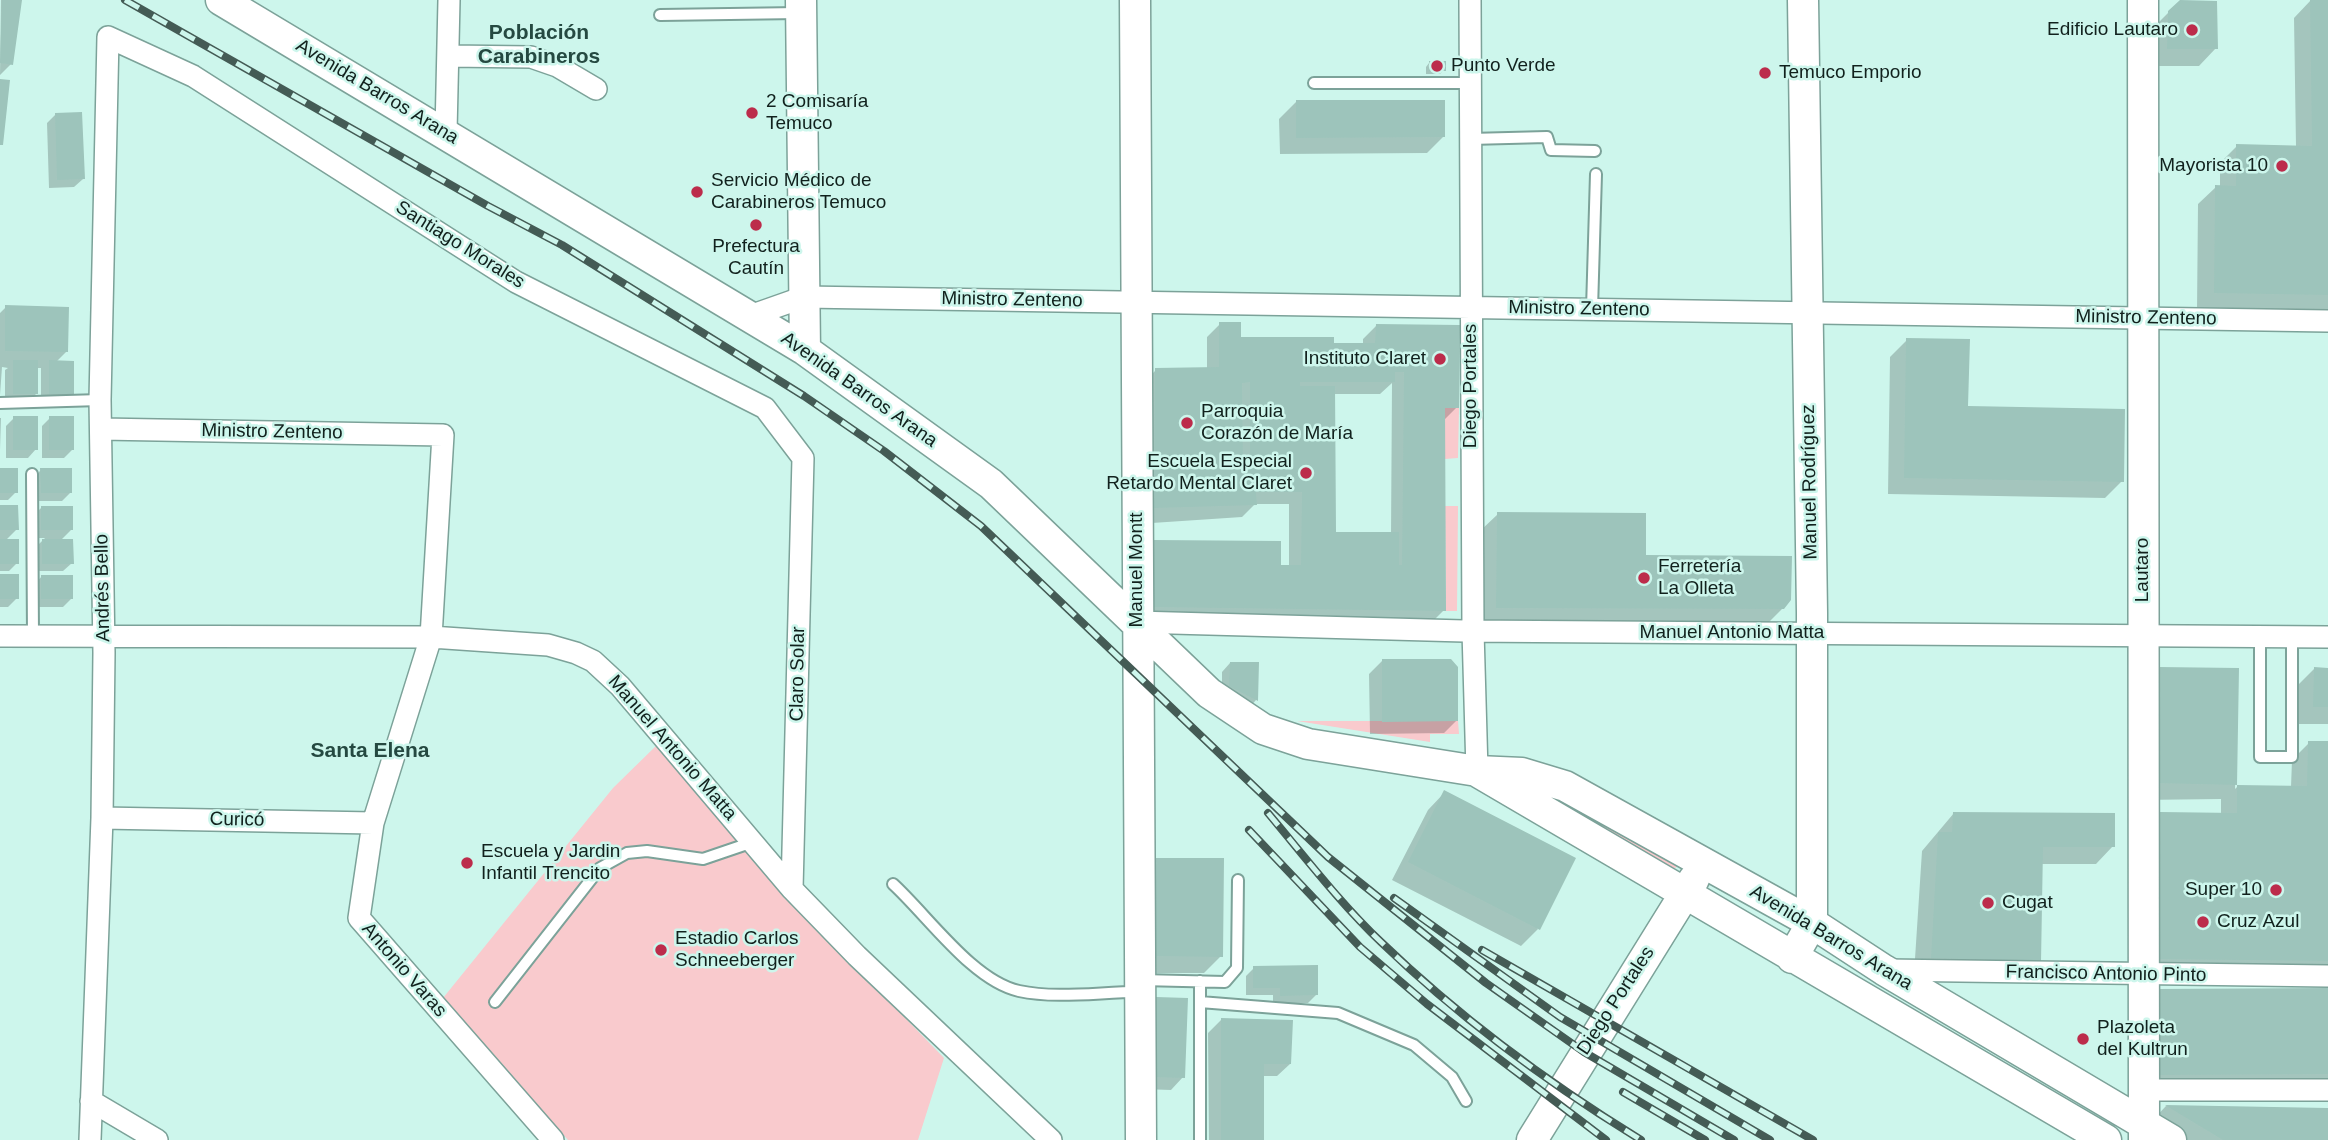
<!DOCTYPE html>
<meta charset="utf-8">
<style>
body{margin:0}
canvas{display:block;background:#cdf6ec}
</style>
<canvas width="2328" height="1140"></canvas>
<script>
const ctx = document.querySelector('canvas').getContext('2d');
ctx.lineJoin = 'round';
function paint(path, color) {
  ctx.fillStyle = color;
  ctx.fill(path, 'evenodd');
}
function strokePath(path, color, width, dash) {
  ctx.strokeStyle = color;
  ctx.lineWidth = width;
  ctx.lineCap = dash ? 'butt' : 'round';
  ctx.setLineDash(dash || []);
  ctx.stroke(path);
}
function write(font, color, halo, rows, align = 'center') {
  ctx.font = font + ' Arial,sans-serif';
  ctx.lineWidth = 5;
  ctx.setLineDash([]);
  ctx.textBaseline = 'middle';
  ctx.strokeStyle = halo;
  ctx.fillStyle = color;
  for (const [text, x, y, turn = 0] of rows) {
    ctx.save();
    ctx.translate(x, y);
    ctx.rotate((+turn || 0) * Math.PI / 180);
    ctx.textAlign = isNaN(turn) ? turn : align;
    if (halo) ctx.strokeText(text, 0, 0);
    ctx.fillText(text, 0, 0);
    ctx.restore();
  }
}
paint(new Path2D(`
 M 1445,408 L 1459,408 L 1458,458 L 1445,459 Z
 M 1445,506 L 1458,506 L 1457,611 L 1446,611 Z
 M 1297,721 L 1458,721 L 1459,734 L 1430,734 L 1430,742 Z
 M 659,743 L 793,902 L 944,1058 L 918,1140 L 568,1140 L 443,998 L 613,788 Z
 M 1521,775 L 1678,857 L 1679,866 L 1668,871 L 1519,786 Z`), '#f9cacd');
paint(new Path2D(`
 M 1,0 L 20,0 L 11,64 L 0,75 Z
 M 2311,0 L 2328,1 L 2328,311 L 2197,310 L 2198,204 L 2216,187 L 2220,187 L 2220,163 L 2237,146 L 2296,147 L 2294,18 Z
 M 2169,12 L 2216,48 L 2199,66 L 2151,66 L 2151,30 Z
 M 1429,63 L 1444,70 L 1440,74 L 1426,74 L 1426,67 Z
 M 1296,102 L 1444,136 L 1427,153 L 1280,154 L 1279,119 Z
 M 56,114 L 83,179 L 74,187 L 49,188 L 47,123 Z
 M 6,307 L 67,351 L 56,362 L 72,394 L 64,402 L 41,402 L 41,368 L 36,368 L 36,394 L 28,402 L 5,402 L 5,370 L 8,368 L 2,367 L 0,395 L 0,313 Z
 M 1220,324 L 1239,338 L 1332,345 L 1363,345 L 1363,339 L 1376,326 L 1457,407 L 1443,421 L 1444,610 L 1431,623 L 1140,619 L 1141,555 L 1154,542 L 1289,567 L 1289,504 L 1255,504 L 1242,517 L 1137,524 L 1139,387 L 1156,370 L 1207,369 L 1207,337 ZM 1392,383 L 1391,534 L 1334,534 L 1333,394 L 1380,394 Z
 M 1907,340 L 1967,408 L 2122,481 L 2105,498 L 1888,494 L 1890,357 Z
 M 0,418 L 1,418 L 0,450 Z
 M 14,418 L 36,449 L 28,458 L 6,458 L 6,426 Z
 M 50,418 L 72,450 L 64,458 L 42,458 L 42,426 Z
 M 0,470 L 16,492 L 8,500 L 0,500 Z
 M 41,470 L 71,492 L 62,501 L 33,501 L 33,478 Z
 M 0,507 L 17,529 L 6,540 L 17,563 L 9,571 L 0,571 Z
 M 42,507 L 71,530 L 60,541 L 72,563 L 63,571 L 34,571 L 34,549 L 45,538 L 34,538 L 33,516 Z
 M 1498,514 L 1644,557 L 1783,608 L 1765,626 L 1480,624 L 1480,531 Z
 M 0,576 L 17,598 L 8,607 L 0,607 Z
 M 42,576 L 71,599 L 63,607 L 33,607 L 34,585 Z
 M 1382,661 L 1457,720 L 1444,733 L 1370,734 L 1369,674 Z
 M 1230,663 L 1257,664 L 1256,700 L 1249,708 L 1222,694 L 1222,672 Z
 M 2314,669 L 2328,670 L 2328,724 L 2296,724 L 2297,686 Z
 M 2237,670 L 2235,789 L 2238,786 L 2291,787 L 2292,760 L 2309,743 L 2328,743 L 2328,978 L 2141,975 L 2143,831 L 2160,814 L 2221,815 L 2221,799 L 2140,800 Z
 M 1445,792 L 1538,929 L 1521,946 L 1392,880 L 1428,810 Z
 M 1954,813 L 2113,846 L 2096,864 L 2041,864 L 2039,961 L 1914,974 L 1922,851 Z
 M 1138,877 L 1221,956 L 1204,973 L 1137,973 Z
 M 1254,968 L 1316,995 L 1308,1003 L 1273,1003 L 1273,995 L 1246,995 L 1246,976 Z
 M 2328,990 L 2328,1090 L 2142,1091 L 2142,1008 Z
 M 1157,999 L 1183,1077 L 1171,1090 L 1141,1089 L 1144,1012 Z
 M 1221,1020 L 1290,1064 L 1277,1076 L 1263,1076 L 1262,1140 L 1209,1140 L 1208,1033 Z
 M 2166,1106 L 2328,1109 L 2328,1140 L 2178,1140 L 2150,1123 Z`), '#0003');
paint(new Path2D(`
 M 2,0 L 22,0 L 13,65 L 0,63 Z
 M 2180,0 L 2217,1 L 2218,49 L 2167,49 L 2168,11 Z
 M 2310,0 L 2328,0 L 2328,295 L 2214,293 L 2215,185 L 2236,186 L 2236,144 L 2312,146 Z
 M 1429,61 L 1446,61 L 1446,71 L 1429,71 Z
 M 0,79 L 10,80 L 3,145 L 0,145 Z
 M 1296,100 L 1445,100 L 1445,137 L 1296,138 Z
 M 82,112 L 85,179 L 57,180 L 55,113 Z
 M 5,305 L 69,307 L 68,352 L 5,351 Z
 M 1219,322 L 1241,322 L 1241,337 L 1334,337 L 1334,343 L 1375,343 L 1376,324 L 1460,325 L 1459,408 L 1445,408 L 1446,611 L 1153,607 L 1153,540 L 1281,541 L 1281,565 L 1301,565 L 1302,492 L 1256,492 L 1257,505 L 1154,508 L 1155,368 L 1219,367 ZM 1395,372 L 1404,372 L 1402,565 L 1399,565 L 1399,532 L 1336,532 L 1335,386 L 1300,386 L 1300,382 L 1395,382 ZM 1250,382 L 1250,462 L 1243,462 L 1242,383 Z
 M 1906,338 L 1970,339 L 1968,406 L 2125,409 L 2124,482 L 1904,478 Z
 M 13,360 L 38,360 L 38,394 L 13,394 Z
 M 49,360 L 74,361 L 74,394 L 49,394 Z
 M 13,416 L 38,416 L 38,450 L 13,450 Z
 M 49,416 L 74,416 L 74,450 L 49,450 Z
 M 0,468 L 18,468 L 18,493 L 0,493 Z
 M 40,468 L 72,468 L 72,493 L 41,493 Z
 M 0,505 L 18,505 L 19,530 L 0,530 Z
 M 41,506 L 73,506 L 73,530 L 41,530 Z
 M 1497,512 L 1646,513 L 1646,555 L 1792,556 L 1791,600 L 1784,609 L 1496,608 Z
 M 0,539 L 19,539 L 19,564 L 0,564 Z
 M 42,539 L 73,539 L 74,564 L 42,564 Z
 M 0,574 L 19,574 L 19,599 L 0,599 Z
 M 41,575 L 73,575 L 73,599 L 41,599 Z
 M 1382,659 L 1451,659 L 1458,667 L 1458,721 L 1382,722 Z
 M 1230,662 L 1259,662 L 1258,701 L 1229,686 Z
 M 2158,667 L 2239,668 L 2237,785 L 2156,783 Z
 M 2314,667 L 2328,668 L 2328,707 L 2313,707 Z
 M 2308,741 L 2328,741 L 2328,961 L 2158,959 L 2160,812 L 2237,813 L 2237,785 L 2307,786 Z
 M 1444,790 L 1576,858 L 1540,930 L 1408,862 Z
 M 1953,812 L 2115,813 L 2115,847 L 2043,847 L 2041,962 L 1931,958 L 1938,832 L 1952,832 Z
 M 1154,858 L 1224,858 L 1223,957 L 1154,956 Z
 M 1318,965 L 1318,995 L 1280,996 L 1280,988 L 1253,988 L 1253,966 Z
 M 2328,988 L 2328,1074 L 2159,1075 L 2158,989 Z
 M 1156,997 L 1188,998 L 1185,1078 L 1153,1077 Z
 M 1221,1018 L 1293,1020 L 1291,1064 L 1264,1064 L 1264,1140 L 1221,1140 Z
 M 2165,1105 L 2328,1108 L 2328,1140 L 2223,1140 Z`), '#9dc4bb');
const lane = new Path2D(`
 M 660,15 L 799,13
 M 1314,83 L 1470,83
 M 1470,139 L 1547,137 L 1551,150 L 1595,151
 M 1592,309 L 1596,174
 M 0,403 L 100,400
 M 32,474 L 33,636
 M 2260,636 L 2260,757 L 2292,757 L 2292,635
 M 893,884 C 928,916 973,981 1019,991 C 1057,999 1100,992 1138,992
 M 1141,980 L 1225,982 L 1237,968 L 1238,880
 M 495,1002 L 600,868 L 627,853 L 647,851 L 703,859 L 753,842
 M 1200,1002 L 1338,1013 L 1414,1045 L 1452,1077 L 1466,1101
 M 1200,1140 L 1200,981`);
const street = new Path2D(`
 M 1470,0 L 1473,631 L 1477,771
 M 448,56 L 531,57 L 557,66 L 596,89
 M 446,132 L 449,0
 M 750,316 L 804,297 L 2328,321
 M 101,429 L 443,435 L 431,637 L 373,823 L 359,918 L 553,1140
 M 1136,622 L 1464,631 L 2328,637
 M 0,636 L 431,637 L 548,645 L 576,653 L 593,661 L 620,686 L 792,889 L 857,956 L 1051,1140
 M 102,818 L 373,823
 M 1886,970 L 2328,976
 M 2144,1090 L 2328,1090
 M 91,1101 L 157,1140
 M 90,1140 L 102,818 L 104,653 L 100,400 L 108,37 L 193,76 L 516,282 L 765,408 L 803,458 L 792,889`);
const secondary = new Path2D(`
 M 221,0 L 805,350 L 991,484 L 1209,693 L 1263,729 L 1308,744 L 1477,771 L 1522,773 L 1565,786 L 1812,923 L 1884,970 L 2171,1140
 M 801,0 L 805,350
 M 1135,0 L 1141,1140
 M 2143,0 L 2144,1140
 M 1478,772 L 2106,1140
 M 1792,958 L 1812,923 L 1812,613 L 1803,0
 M 1532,1140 L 1694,879`);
strokePath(lane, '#7ca299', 14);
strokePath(street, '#7ca299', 24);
strokePath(secondary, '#7ca299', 33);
strokePath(lane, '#fff', 10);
strokePath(street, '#fff', 21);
strokePath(secondary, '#fff', 30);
const rail = new Path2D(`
 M 125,0 L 488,206 L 562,245 L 804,396 L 884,451 L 981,526 L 1328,857 L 1486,983 L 1584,1052 L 1734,1140
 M 1268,813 C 1305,857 1340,903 1381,942 C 1460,1018 1548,1083 1641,1140
 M 1249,830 L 1360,947 L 1427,1004 L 1606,1140
 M 1394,898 L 1560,1017 L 1770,1140
 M 1482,950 L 1813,1140
 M 1623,1092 L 1705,1140`);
strokePath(rail, '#445b55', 8);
strokePath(rail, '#cdf6ec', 5, [16]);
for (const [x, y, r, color] of [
 [2192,30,7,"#bc2c4b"],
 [1437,66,7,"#bc2c4b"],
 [1765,73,7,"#bc2c4b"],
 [752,113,7,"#bc2c4b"],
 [2282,166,7,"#bc2c4b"],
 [697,192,7,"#bc2c4b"],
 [756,225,7,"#bc2c4b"],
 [1440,359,7,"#bc2c4b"],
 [1187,423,7,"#bc2c4b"],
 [1306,473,7,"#bc2c4b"],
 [1644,578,7,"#bc2c4b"],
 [467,863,7,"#bc2c4b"],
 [2276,890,7,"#bc2c4b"],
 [1988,903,7,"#bc2c4b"],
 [2203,922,7,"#bc2c4b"],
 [661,950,7,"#bc2c4b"],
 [2083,1039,7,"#bc2c4b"]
]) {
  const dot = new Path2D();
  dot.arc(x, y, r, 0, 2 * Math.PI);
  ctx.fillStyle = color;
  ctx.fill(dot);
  strokePath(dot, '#cdf6ec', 2.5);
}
write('19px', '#11211d', '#cdf6ec', [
 ["Edificio Lautaro",2178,30,"right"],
 ["Punto Verde",1451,66],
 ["Temuco Emporio",1779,73],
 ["2 Comisaría",766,102],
 ["Temuco",766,124],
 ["Mayorista 10",2268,166,"right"],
 ["Servicio Médico de",711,181],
 ["Carabineros Temuco",711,203],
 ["Prefectura",756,247,"center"],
 ["Cautín",756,269,"center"],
 ["Instituto Claret",1426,359,"right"],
 ["Parroquia",1201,412],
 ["Corazón de María",1201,434],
 ["Escuela Especial",1292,462,"right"],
 ["Retardo Mental Claret",1292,484,"right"],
 ["Ferretería",1658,567],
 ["La Olleta",1658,589],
 ["Escuela y Jardin",481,852],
 ["Infantil Trencito",481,874],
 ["Super 10",2262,890,"right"],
 ["Cugat",2002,903],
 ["Cruz Azul",2217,922],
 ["Estadio Carlos",675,939],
 ["Schneeberger",675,961],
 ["Plazoleta",2097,1028],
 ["del Kultrun",2097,1050]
], 'left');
write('19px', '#11211d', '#cdf6ec', [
 ["Avenida Barros Arana",377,92,31],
 ["Santiago Morales",460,245,32],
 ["Ministro Zenteno",1012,300,1],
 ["Ministro Zenteno",1579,309,1],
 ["Ministro Zenteno",2146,318,1],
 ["Diego Portales",1471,386,-90],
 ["Avenida Barros Arana",859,390,35],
 ["Ministro Zenteno",272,432,1],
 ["Manuel Rodríguez",1810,482,-91],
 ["Manuel Montt",1137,570,-90],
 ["Lautaro",2143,570,-90],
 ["Andrés Bello",103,588,-91],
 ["Manuel Antonio Matta",1732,633],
 ["Claro Solar",798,674,-89],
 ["Manuel Antonio Matta",672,748,49],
 ["Curicó",237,820,1],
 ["Avenida Barros Arana",1831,938,31],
 ["Antonio Varas",404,970,49],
 ["Francisco Antonio Pinto",2106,974,1],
 ["Diego Portales",1616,1001,-57]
]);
write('bold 21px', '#254941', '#cdf6ec', [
 ["Población",539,33],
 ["Carabineros",539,57],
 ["Santa Elena",370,751]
]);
</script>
